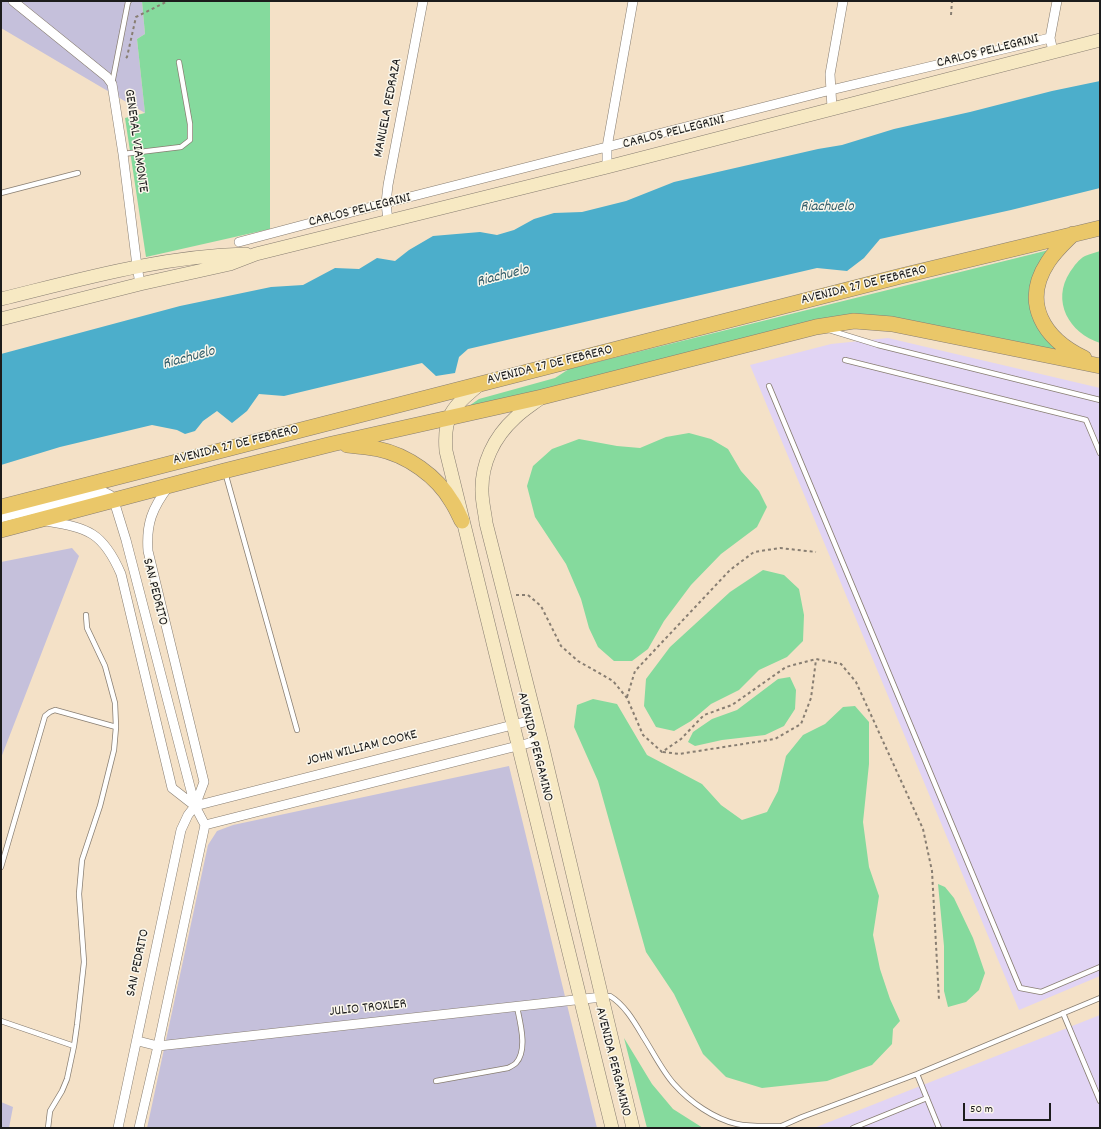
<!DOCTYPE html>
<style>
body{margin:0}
#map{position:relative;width:1101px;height:1129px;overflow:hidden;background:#f4e1c7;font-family:Dekko,sans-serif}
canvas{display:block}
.frame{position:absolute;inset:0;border:2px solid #1c1c1c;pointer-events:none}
.scale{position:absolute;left:963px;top:1103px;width:88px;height:18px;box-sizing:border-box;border:2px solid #1c1c1c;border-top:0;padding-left:5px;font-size:12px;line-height:14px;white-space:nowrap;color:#1c1c1c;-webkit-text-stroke:3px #fbf7ec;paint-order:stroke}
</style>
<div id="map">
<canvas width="1101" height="1129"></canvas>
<div class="frame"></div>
<div class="scale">50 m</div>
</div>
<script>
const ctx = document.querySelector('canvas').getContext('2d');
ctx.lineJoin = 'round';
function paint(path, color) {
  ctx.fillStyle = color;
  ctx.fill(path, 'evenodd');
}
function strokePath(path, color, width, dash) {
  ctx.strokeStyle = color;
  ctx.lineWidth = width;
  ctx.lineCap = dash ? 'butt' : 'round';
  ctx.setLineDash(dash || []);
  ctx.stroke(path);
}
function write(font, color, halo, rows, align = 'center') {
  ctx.font = font + ' Dekko,sans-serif';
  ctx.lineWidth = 3;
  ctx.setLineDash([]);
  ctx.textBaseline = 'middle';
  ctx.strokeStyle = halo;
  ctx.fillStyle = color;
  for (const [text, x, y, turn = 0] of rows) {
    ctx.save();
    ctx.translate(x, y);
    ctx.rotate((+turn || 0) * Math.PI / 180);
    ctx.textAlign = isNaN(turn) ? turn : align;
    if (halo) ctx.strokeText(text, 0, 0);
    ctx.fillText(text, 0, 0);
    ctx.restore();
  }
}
paint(new Path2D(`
 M 888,338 L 1100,388 L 1100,976 L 1019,1010 L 750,365 L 831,344 Z
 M 1100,1015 L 1100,1128 L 814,1128 Z`), '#e1d4f4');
paint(new Path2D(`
 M 1,1 L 142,1 L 145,34 L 137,39 L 145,113 L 1,28 Z
 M 72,548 L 79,556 L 1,758 L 1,562 Z
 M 509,766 L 597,1128 L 147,1128 L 208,845 L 217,831 L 233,825 Z
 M 1,1102 L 13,1107 L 9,1128 L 1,1128 Z`), '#c5c0db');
paint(new Path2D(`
 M 142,1 L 270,1 L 270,229 L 146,257 L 125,118 L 145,113 L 137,39 L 145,34 Z
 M 1053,249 L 1032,299 L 1067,355 L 883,316 L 466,408 L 479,399 L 555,378 L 569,369 Z
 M 1100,251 L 1100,343 C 1069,333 1051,301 1070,272 C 1074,266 1079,259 1085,256 C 1089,254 1095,253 1100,251 Z
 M 689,433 L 711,439 L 728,449 L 741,471 L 759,491 L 767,507 L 757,527 L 721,554 L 691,585 L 664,621 L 648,649 L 632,661 L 614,661 L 598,647 L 589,628 L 581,599 L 566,564 L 535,517 L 527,486 L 533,466 L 552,449 L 579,439 L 617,446 L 640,448 L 666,437 Z
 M 763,570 L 784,575 L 799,589 L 804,615 L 803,641 L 787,657 L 759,670 L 739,690 L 711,704 L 691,721 L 674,731 L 656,727 L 644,706 L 646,679 L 670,647 L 730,592 Z
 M 790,677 L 796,690 L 795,709 L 784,726 L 765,735 L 722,740 L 695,746 L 688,742 L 693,732 L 712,719 L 737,710 L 778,679 Z
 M 593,699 L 617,704 L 647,755 L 702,784 L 721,805 L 742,820 L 767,812 L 778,791 L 786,756 L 803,735 L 825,724 L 843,707 L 855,706 L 869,722 L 869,764 L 863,822 L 869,867 L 879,896 L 873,935 L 880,969 L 890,999 L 900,1021 L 893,1029 L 892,1044 L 872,1065 L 827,1081 L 762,1088 L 726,1077 L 703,1054 L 674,994 L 646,952 L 598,781 L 574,727 L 577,705 Z
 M 938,884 L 945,887 L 954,898 L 973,938 L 985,973 L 979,990 L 966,1002 L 948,1007 L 944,991 L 944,946 Z
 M 624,1038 L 652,1084 L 673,1109 L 703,1128 L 647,1128 Z`), '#85da9d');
paint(new Path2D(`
 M 1100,81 L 1100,188 L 1011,210 L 880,239 L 864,258 L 847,271 L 817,268 L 468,349 L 459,357 L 455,373 L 436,376 L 422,363 L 284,396 L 259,394 L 247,411 L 232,423 L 217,411 L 203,421 L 195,431 L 185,434 L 177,430 L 152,425 L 60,447 L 1,465 L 1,354 L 180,306 L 271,287 L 303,285 L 335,268 L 359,269 L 377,258 L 395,261 L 409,250 L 433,236 L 480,232 L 497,235 L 514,230 L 534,219 L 554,213 L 582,212 L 626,201 L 674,182 L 818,149 L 842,145 L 894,129 L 970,112 L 1052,91 Z`), '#4caecb');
const service = new Path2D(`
 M 112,84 L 128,2 L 129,1
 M 123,154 L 181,147 L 190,140 L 190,124 L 179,62
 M 1,193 L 78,173
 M 829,330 L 878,345 L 1100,400
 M 845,360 L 1086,420 L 1100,453
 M 769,386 L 1020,988 L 1041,992 L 1100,967
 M 225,472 L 297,730
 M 1,867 L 45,716 L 50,712 L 55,710 L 116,727
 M 602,997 L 610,996 C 625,1005 635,1023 644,1038 C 653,1052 663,1072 674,1084 C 690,1102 714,1119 737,1124 C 751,1127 766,1126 780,1126
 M 1063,1013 L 1100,1101
 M 1,1021 L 74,1046
 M 917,1074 L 939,1128
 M 436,1081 L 508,1068 C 510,1067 514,1065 516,1063 C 528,1050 520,1022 517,1007
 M 48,1128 L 50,1111 L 62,1091 L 67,1079 L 74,1046 L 77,1025 L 84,962 L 79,894 L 82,860 L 100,806 L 114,750 L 116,727 L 115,703 L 105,666 L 87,628 L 86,615
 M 777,1128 L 802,1117 L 917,1074 L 1100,998
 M 853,1128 L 927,1098`);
const minor = new Path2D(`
 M 13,1 L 107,77 L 112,84 L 123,154 L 137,266 L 140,284
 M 1053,51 L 1050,38 L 1057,1
 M 832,108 L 830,74 L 843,1
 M 607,167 L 607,147 L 633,1
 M 388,221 L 386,203 L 388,185 L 423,1
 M 239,242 L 386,203 L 831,90 L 1050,38
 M 1,518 L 104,492 L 110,495 L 114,501 L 126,540 L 195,806 L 205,825 L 158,1046 L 139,1128
 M 46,521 C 88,528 103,532 121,574 L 172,788 L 195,806
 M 195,806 L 536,719
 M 205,825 L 541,740
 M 138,1041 L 158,1046 L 602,997
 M 118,1128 L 181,830 L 188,815 L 195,806 L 204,782 L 148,551 C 146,524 152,508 169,486`);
const secondary = new Path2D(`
 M 1,299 C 82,279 162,256 246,254
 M 1,319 L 140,284 L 230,264 L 256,254 L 607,167 L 1100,40
 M 479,385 C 453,407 443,415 446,451 L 612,1128
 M 542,397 C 533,404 523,410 515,418 C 494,437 481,464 482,492 C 482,502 485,513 486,523 L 541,740 L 633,1128`);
const primary = new Path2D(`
 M 1073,234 C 1064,243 1055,251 1048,262 C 1021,303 1044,339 1084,358
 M 347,445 C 357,446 368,447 378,449 C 407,455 437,476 452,502 C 456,508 459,515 462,521
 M 1,507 L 901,276 L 1100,228
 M 1,530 L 224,471 L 332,444 L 542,397 L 816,327 L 854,321 L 892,324 L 1100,366`);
strokePath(service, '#887e72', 6);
strokePath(minor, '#887e72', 10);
strokePath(secondary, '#887e72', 14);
strokePath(primary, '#887e72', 16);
strokePath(new Path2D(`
 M 951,15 L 952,1
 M 126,58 L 127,57 L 136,17 L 168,1
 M 516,595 L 528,595 L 541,606 L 561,646 L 578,661 L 613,681 L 627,698 L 643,735 L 662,752 L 681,739 L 704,715 L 732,705 L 786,667 L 816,659 L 841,664 L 856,682 L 923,829 L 932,871 L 939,1000
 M 627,697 L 635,671 L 730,570 L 754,552 L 780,548 L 816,552
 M 663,752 L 679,754 L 775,739 L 801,724 L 811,698 L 816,660`), '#887e72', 2, [3, 3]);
strokePath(service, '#fff', 4.5);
strokePath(minor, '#fff', 9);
strokePath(secondary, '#f7e9c3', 13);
strokePath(primary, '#eac769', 15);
write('14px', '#1c1c1c', '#fbf7ec', [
 ["CARLOS PELLEGRINI",988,52,-14],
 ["MANUELA PEDRAZA",389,108,-79],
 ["CARLOS PELLEGRINI",674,133,-14],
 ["GENERAL VIAMONTE",135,141,82],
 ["CARLOS PELLEGRINI",360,211,-14],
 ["AVENIDA 27 DE FEBRERO",864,286,-14],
 ["AVENIDA 27 DE FEBRERO",550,366,-14],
 ["AVENIDA 27 DE FEBRERO",236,446,-14],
 ["SAN PEDRITO",154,592,76],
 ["AVENIDA PERGAMINO",534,747,76],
 ["JOHN WILLIAM COOKE",362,749,-14],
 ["SAN PEDRITO",139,963,-78],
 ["JULIO TROXLER",368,1009,-6],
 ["AVENIDA PERGAMINO",612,1062,76]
]);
write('italic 15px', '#325e6b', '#fbf7ec', [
 ["Riachuelo",827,208],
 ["Riachuelo",503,277,-14],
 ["Riachuelo",189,359,-15]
]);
</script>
